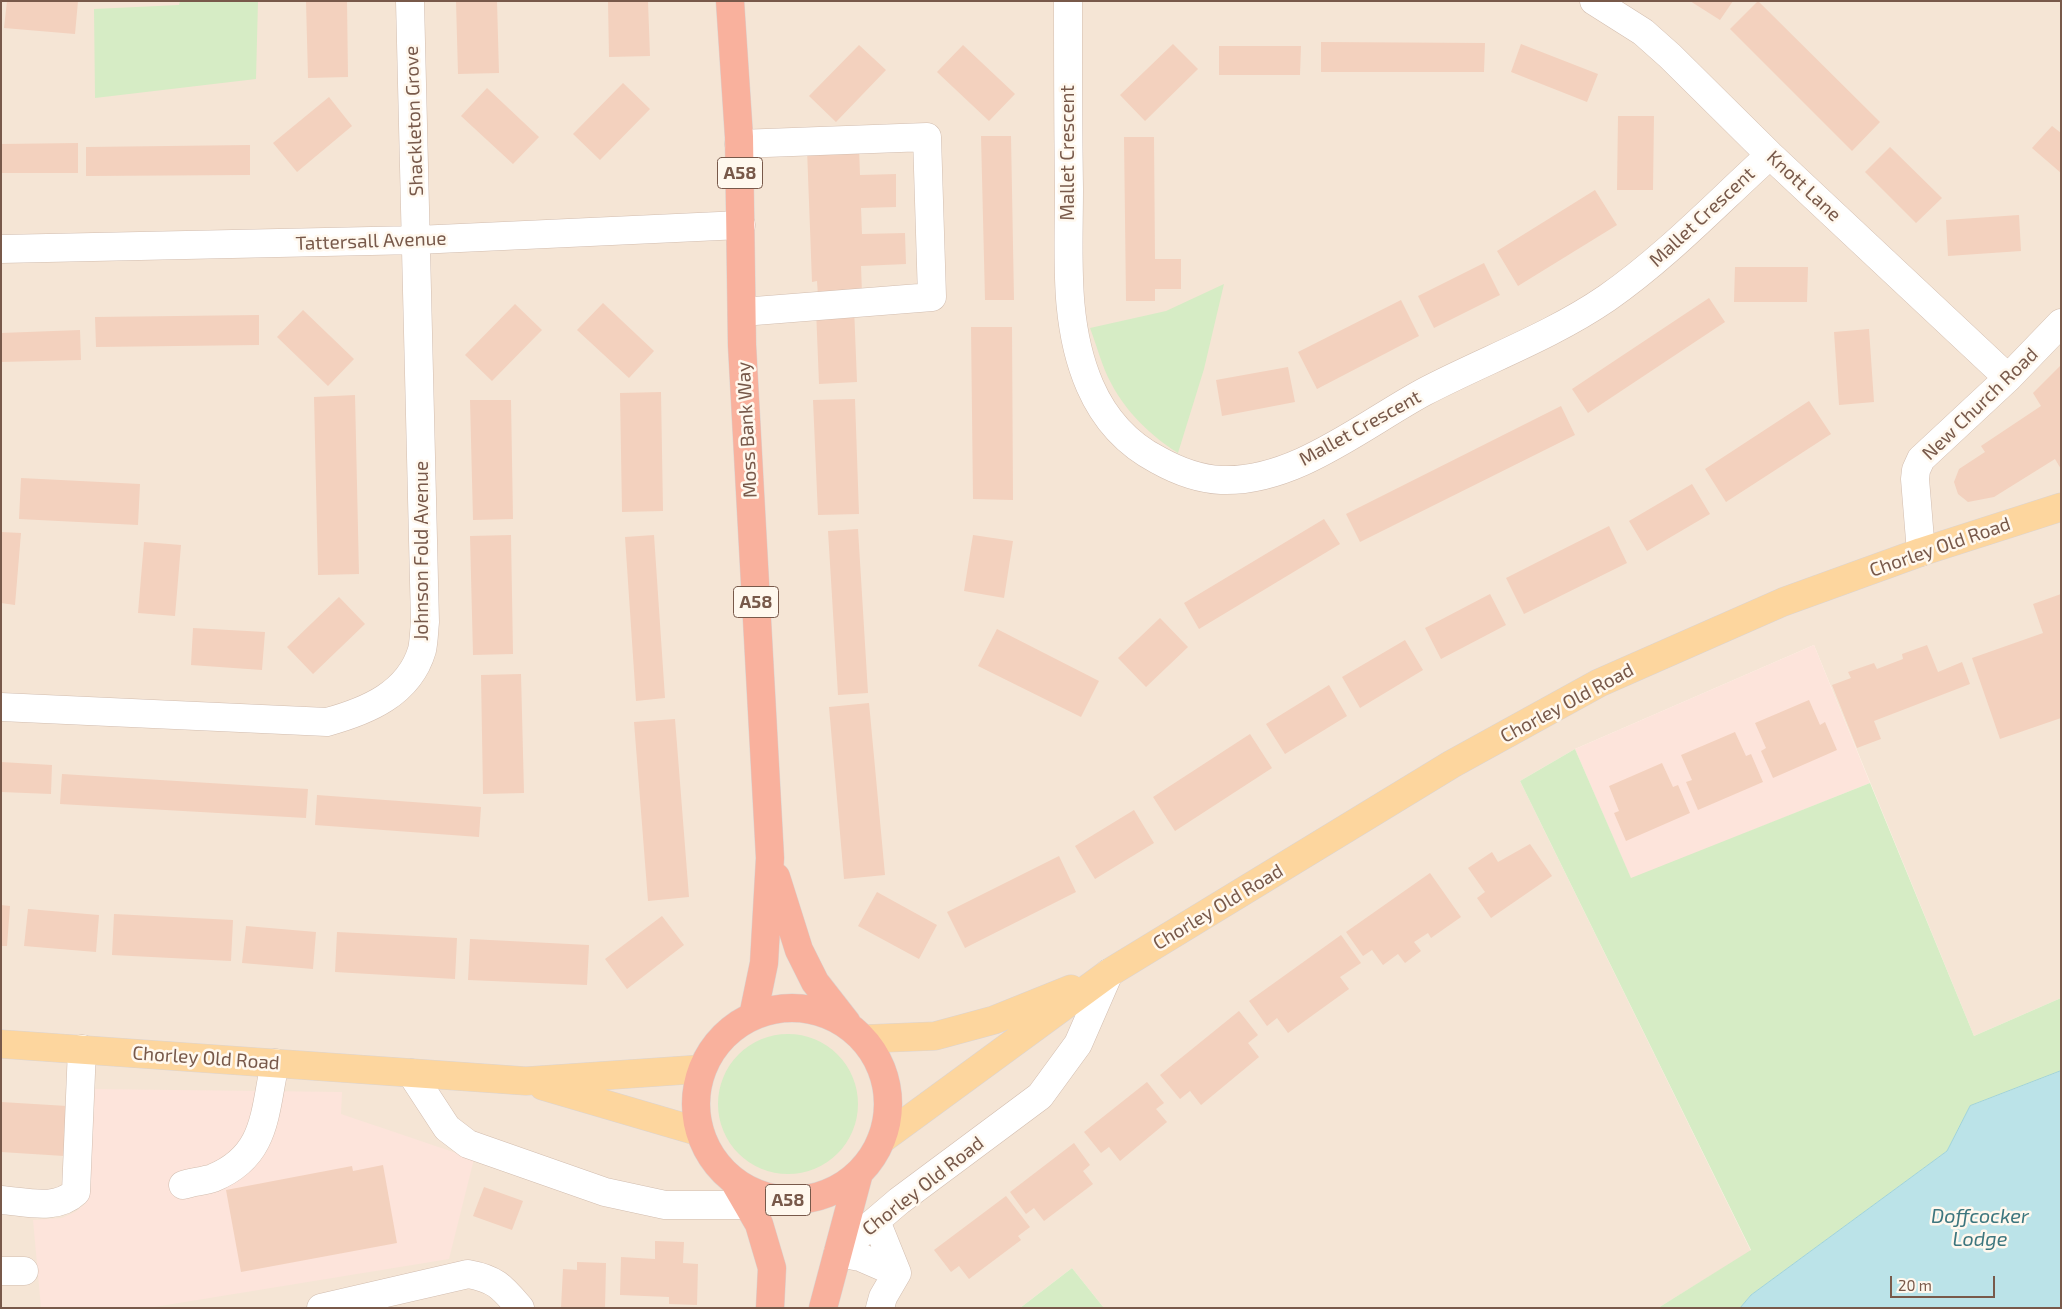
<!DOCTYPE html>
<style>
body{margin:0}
#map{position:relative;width:2062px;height:1309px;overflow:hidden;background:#fdf4e7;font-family:"Exo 2",sans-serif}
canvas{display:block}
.frame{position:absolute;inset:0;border:2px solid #78594a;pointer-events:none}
.scale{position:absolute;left:1890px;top:1276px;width:105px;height:22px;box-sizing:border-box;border:2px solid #78594a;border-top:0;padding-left:6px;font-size:15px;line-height:18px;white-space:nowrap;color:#78594a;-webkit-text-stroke:4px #fff8ee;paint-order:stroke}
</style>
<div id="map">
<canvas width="2062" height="1309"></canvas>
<div class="frame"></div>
<div class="scale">20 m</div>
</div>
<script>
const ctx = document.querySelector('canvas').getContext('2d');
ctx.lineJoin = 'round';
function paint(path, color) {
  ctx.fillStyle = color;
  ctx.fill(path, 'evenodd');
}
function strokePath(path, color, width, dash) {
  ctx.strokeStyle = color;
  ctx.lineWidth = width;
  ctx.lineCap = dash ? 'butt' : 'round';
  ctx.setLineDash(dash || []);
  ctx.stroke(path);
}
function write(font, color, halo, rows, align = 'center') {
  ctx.font = font + ' "Exo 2",sans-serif';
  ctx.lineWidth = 5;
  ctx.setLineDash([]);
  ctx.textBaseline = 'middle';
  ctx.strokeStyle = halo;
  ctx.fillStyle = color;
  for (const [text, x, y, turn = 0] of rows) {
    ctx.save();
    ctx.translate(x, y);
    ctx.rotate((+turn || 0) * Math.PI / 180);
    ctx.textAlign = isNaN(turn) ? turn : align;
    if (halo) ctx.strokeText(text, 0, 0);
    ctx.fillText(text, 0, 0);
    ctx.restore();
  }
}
paint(new Path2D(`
 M 1,1 L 2061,1 L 2061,998 L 1974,1036 L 1814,645 L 1575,749 L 1520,781 L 1751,1251 L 1658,1308 L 1104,1308 L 1072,1268 L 1020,1308 L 1,1308 Z`), '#f5e5d5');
paint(new Path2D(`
 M 1814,645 L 1870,783 L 1631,879 L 1575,749 Z
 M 92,1089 L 342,1092 L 341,1114 L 474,1159 L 449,1259 L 148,1308 L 41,1308 L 33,1220 L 62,1218 L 75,1212 L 86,1203 Z`), '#fde4db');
paint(new Path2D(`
 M 180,1 L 258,1 L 256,79 L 95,98 L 94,9 L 179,5 Z
 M 1224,284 L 1204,369 L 1178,453 C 1151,436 1126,412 1111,383 C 1102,367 1097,346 1090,328 L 1166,311 Z
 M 1575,749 L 1631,878 L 1870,783 L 1974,1036 L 2061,998 L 2061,1071 L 1970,1106 L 1947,1151 L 1751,1295 L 1740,1308 L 1658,1308 L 1751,1250 L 1520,781 Z
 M718 1104a70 70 0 1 1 140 0a70 70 0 1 1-140 0Z
 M 1072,1268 L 1104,1308 L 1020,1308 Z`), '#d6ecc5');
const water = new Path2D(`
 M 2061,1071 L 2061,1308 L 1740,1308 L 1751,1295 L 1947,1151 L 1970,1106 Z`);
paint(water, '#bbe3e8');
strokePath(water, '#a0d3da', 1);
paint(new Path2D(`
 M 7,1 L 78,1 L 75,34 L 4,28 Z
 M 306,1 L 347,1 L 348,77 L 308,78 Z
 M 456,1 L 497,1 L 499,73 L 458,74 Z
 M 608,1 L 648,1 L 650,56 L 609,57 Z
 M 1690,1 L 1733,1 L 1720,20 Z
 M 1758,1 L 1880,122 L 1852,151 L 1730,29 Z
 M 1321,42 L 1485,43 L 1484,72 L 1321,72 Z
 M 1173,44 L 1198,69 L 1145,121 L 1120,95 Z
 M 1521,44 L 1598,74 L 1587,102 L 1511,72 Z
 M 859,45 L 886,70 L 836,122 L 809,96 Z
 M 963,45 L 1015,94 L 989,121 L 937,72 Z
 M 1219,46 L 1301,46 L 1300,75 L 1219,75 Z
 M 623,83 L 650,109 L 600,160 L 573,134 Z
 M 487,88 L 539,137 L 513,164 L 461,116 Z
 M 329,97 L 352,126 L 297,172 L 273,143 Z
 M 1618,116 L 1654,116 L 1653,190 L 1617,190 Z
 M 2052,126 L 2061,133 L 2061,173 L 2032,148 Z
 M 981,136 L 1011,136 L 1014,300 L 985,300 Z
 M 1124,137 L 1154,137 L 1155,259 L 1181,259 L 1181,289 L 1155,289 L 1155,301 L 1126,301 Z
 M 78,143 L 78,173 L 1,173 L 1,144 Z
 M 250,145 L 250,175 L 86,176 L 86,147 Z
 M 859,147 L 860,175 L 896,174 L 896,207 L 861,208 L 862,234 L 905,233 L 906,264 L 861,266 L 862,294 L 818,296 L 817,281 L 812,282 L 807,149 Z
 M 1890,147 L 1942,198 L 1916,223 L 1865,172 Z
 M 1595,190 L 1617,225 L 1518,286 L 1497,251 Z
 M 2019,215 L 2021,251 L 1948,256 L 1946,220 Z
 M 1484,263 L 1500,295 L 1434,328 L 1418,296 Z
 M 1735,267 L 1808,267 L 1807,302 L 1734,302 Z
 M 1709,298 L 1725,322 L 1588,413 L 1572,389 Z
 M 1401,300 L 1419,336 L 1317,389 L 1298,352 Z
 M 603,303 L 654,351 L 629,378 L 577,330 Z
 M 515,304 L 542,330 L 492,381 L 465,355 Z
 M 854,307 L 857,382 L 819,384 L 816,309 Z
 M 303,310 L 354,359 L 328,386 L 277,337 Z
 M 259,315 L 259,345 L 96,347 L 95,317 Z
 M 971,327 L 1012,327 L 1013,500 L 973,499 Z
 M 1869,329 L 1874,402 L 1839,405 L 1834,332 Z
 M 80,330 L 81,360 L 1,362 L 1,333 Z
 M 2061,365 L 2061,469 L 2055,459 L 1994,497 L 1968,502 L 1958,494 L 1954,482 L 1959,469 L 1985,452 L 1981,446 L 2041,406 L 2033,393 Z
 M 1288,367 L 1295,402 L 1222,416 L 1216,380 Z
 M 661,392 L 663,511 L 622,512 L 620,393 Z
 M 355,395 L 359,574 L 318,575 L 314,397 Z
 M 855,399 L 859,514 L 818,515 L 813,400 Z
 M 470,400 L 511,400 L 513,519 L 473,520 Z
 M 1809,401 L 1831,434 L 1726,502 L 1705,469 Z
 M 1561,406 L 1575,435 L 1360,542 L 1346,514 Z
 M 21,478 L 140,484 L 138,525 L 19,519 Z
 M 1692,484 L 1710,514 L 1647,551 L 1629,521 Z
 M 1324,519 L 1340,544 L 1199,629 L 1184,603 Z
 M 1609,526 L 1627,563 L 1524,614 L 1506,578 Z
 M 858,529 L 868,693 L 838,695 L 828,531 Z
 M 1,532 L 21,533 L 15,605 L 1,603 Z
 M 511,535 L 513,654 L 473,655 L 470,536 Z
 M 654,535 L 665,698 L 636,701 L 625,537 Z
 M 973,535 L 1013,541 L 1004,598 L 964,591 Z
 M 144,542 L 181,545 L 175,616 L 138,613 Z
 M 1490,594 L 1506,625 L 1441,659 L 1425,628 Z
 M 2061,594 L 2061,718 L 2000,739 L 1972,658 L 2043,633 L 2033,604 Z
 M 339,597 L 365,624 L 313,674 L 287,647 Z
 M 1160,618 L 1188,647 L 1146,687 L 1118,658 Z
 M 193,628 L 265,632 L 262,670 L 191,665 Z
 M 997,629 L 1099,681 L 1081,717 L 978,666 Z
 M 1405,640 L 1423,670 L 1360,708 L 1342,677 Z
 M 1927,645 L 1938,672 L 1962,662 L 1970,684 L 1874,721 L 1881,739 L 1857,748 L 1832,685 L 1851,678 L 1848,672 L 1874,663 L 1877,669 L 1903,659 L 1902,654 Z
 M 521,674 L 524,793 L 483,794 L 481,675 Z
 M 1329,685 L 1347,716 L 1285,754 L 1266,724 Z
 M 1809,700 L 1820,725 L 1825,722 L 1837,750 L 1773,778 L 1761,751 L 1766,748 L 1755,723 Z
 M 869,703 L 885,875 L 844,879 L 829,707 Z
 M 675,719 L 689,897 L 648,901 L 634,722 Z
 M 1735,732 L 1746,756 L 1751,754 L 1763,782 L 1698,810 L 1686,782 L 1692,780 L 1681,755 Z
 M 1250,734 L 1272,768 L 1175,831 L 1153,797 Z
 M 1,762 L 52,765 L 51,794 L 1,792 Z
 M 1662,763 L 1673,787 L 1678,785 L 1690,813 L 1626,841 L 1614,813 L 1619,811 L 1609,786 Z
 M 62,774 L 308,789 L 306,818 L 60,804 Z
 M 317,795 L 481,807 L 479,837 L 315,825 Z
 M 1134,810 L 1154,843 L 1095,879 L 1075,846 Z
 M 1530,844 L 1552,876 L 1491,918 L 1477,898 L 1485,892 L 1468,868 L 1492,852 L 1498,862 Z
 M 1059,856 L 1076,892 L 965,948 L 947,912 Z
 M 1430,873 L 1461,917 L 1431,938 L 1428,933 L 1414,942 L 1421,951 L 1405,963 L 1398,954 L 1383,965 L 1372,950 L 1363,956 L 1346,932 Z
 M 877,892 L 937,925 L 919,959 L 858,926 Z
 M 1,905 L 10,906 L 7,946 L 1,946 Z
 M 28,909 L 99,915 L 96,952 L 24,946 Z
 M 114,914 L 233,920 L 231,961 L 112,955 Z
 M 662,916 L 684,945 L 627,989 L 605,959 Z
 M 246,926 L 316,932 L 313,969 L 242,963 Z
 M 337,932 L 457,938 L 455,979 L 335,972 Z
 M 1341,935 L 1361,963 L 1340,977 L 1349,989 L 1288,1033 L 1277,1018 L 1267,1026 L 1249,1001 Z
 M 470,939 L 589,945 L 587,985 L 468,980 Z
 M 1239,1011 L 1258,1035 L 1248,1043 L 1259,1057 L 1201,1105 L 1190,1091 L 1180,1099 L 1160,1075 Z
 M 1147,1082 L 1164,1103 L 1156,1109 L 1167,1122 L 1120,1161 L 1109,1147 L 1101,1153 L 1084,1132 Z
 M 1,1102 L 67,1106 L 64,1156 L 1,1152 Z
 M 1074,1143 L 1090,1165 L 1083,1171 L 1093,1184 L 1044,1221 L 1034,1208 L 1026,1214 L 1010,1192 Z
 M 383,1165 L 397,1243 L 241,1272 L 226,1190 L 352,1166 L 353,1171 Z
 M 484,1187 L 523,1201 L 512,1230 L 473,1216 Z
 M 1006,1196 L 1030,1227 L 1018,1236 L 1021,1240 L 969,1279 L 959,1266 L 951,1272 L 934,1250 Z
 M 655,1241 L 684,1242 L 683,1263 L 698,1264 L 697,1305 L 669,1304 L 669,1297 L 620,1295 L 621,1257 L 655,1259 Z
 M 577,1262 L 606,1263 L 605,1308 L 561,1308 L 563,1269 L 577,1270 Z`), '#f3d1be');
const minor = new Path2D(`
 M 1068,1 C 1068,64 1068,126 1069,189 C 1069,255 1063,324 1090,386 C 1104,418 1127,444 1158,460 C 1176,470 1200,479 1221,480 C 1294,483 1363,425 1424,392 C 1485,360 1550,337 1607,298 C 1666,257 1717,203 1770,155
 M 1594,1 L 1643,32 L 1670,56 L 1770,155 L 2008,378
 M 739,144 L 927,137 L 932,297 L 742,312
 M 1,249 L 417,240 L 741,225
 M 1921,552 L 1915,479 L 1916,470 L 1921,459 L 2008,378 L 2061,323
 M 1,707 L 327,722 C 367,711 409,694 422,650 C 424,641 424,631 425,622 L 410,1
 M 411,1073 L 447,1128 L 468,1144 L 605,1192 L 665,1205 L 748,1205
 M 183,1185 C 192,1182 204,1181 213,1178 C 267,1156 264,1113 275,1063
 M 1,1200 C 27,1202 56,1211 76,1192 L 82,1049
 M 838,1253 L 899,1201 L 1040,1096 L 1078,1044 L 1109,973
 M 838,1253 L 860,1257 L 897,1273 L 876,1221
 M 1,1271 L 24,1271
 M 321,1308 L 468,1274 C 496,1279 502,1287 520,1308
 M 880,1308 L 883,1297 L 897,1273`);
const major = new Path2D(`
 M 863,1039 L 935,1036 L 994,1020 L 1071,989
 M 1,1044 L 526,1081 L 702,1069
 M 543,1086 L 700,1132
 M 881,1140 L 1109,973 L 1452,764 L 1599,683 L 1783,602 L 1921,552 L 2061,507`);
const highway = new Path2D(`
 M 730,1 L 739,137 L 742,345 L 770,858 L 764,963 L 753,1016
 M 776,877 L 799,950 L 815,982 L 847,1023
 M696 1104a96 96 0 1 1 192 0a96 96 0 1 1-192 0Z
 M 734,1181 L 759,1224 L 772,1268 L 770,1308
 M 823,1308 L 859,1173`);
strokePath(minor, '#d2bdaf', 29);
strokePath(major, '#dcd4d0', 29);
strokePath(highway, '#dcd4d0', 29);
strokePath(minor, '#fff', 28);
strokePath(major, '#fdd69e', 28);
strokePath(highway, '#f9b19d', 28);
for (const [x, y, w] of [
 [740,173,45],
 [756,602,45],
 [788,1200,45]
]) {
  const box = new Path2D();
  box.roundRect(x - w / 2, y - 15.5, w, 31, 4);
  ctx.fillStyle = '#fff8ee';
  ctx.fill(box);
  strokePath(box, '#78594a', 1);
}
write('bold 18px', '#78594a', null, [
 ["A58",740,173],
 ["A58",756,602],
 ["A58",788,1200]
]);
write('19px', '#78594a', '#fff8ee', [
 ["Shackleton Grove",414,121,-92],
 ["Mallet Crescent",1068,153,-90],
 ["Knott Lane",1804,186,43],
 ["Mallet Crescent",1702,217,-43],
 ["Tattersall Avenue",371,241,-2],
 ["New Church Road",1980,404,-44],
 ["Mallet Crescent",1360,428,-29],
 ["Moss Bank Way",747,430,-93],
 ["Chorley Old Road",1940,547,-19],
 ["Johnson Fold Avenue",422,551,-90],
 ["Chorley Old Road",1567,703,-28],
 ["Chorley Old Road",1218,907,-31],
 ["Chorley Old Road",206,1058,4],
 ["Chorley Old Road",923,1186,-38]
]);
write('italic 20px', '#3d767e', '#fff8ee', [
 ["Doffcocker",1980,1216],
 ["Lodge",1980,1239]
]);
</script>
